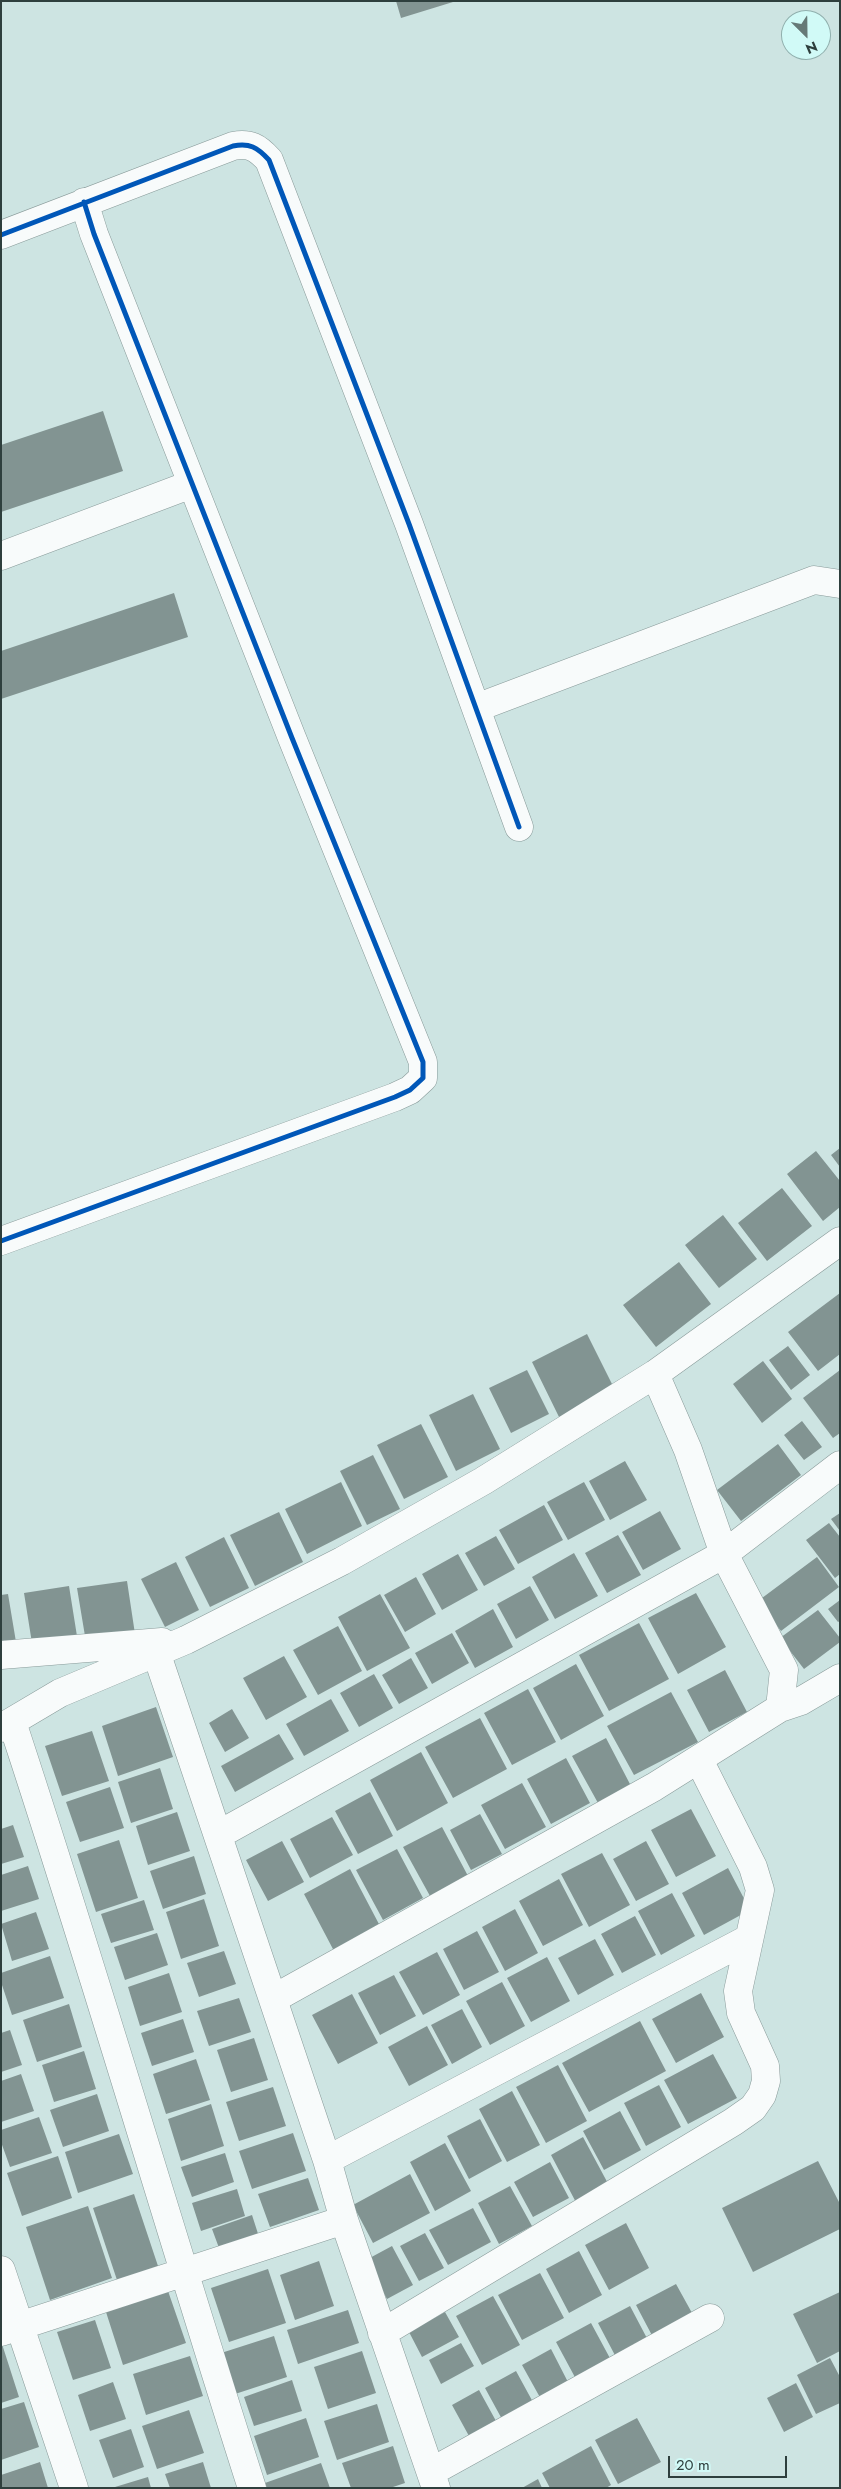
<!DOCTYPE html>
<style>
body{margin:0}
#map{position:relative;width:841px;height:2489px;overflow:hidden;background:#cde4e2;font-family:Jost,sans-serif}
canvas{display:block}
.frame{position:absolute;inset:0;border:2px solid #2e3f3d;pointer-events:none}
.north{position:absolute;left:781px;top:10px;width:50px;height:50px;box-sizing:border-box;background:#d1faf7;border:1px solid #90afad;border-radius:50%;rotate:157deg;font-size:14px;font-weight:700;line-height:20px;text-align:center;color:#2e3f3d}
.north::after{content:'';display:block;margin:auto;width:18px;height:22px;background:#667977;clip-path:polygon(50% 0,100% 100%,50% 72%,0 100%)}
.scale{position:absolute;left:668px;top:2456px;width:119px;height:22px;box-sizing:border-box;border:2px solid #2e3f3d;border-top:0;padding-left:6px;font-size:15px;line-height:18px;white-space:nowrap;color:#2e3f3d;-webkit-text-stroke:4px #d1faf7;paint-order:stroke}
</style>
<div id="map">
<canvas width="841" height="2489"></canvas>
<div class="frame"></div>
<div class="north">N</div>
<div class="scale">20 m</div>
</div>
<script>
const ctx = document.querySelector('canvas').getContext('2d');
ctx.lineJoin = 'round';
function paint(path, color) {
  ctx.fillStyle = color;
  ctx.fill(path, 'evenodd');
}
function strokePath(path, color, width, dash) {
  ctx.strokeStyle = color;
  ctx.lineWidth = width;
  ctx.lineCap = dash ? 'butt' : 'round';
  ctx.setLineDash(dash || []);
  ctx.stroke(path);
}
paint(new Path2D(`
 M 396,1 L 453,1 L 453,2 L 401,18 Z
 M 103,411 L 123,471 L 1,512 L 1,445 Z
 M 174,593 L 188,637 L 1,699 L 1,651 Z
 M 840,1148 L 840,1167 L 831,1155 Z
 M 816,1151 L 840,1181 L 840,1207 L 823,1221 L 787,1174 Z
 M 782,1188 L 812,1226 L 767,1261 L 738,1223 Z
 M 723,1215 L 757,1259 L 719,1288 L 685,1245 Z
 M 679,1262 L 711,1304 L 656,1347 L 623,1305 Z
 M 840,1293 L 840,1354 L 818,1371 L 788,1332 Z
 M 587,1334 L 616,1392 L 560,1419 L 532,1362 Z
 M 788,1346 L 810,1375 L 791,1390 L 769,1360 Z
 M 763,1361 L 792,1399 L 762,1423 L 733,1384 Z
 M 527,1370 L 549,1414 L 511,1433 L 489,1388 Z
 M 840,1370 L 840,1433 L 833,1438 L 803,1398 Z
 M 473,1394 L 500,1449 L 456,1471 L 429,1415 Z
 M 802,1421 L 822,1447 L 804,1460 L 784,1435 Z
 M 421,1424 L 448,1477 L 404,1499 L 377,1445 Z
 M 778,1444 L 801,1475 L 741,1521 L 717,1490 Z
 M 373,1455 L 400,1509 L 367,1525 L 340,1471 Z
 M 625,1461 L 647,1500 L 610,1520 L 589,1481 Z
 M 341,1482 L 362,1526 L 307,1554 L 285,1509 Z
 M 584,1482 L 605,1520 L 568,1540 L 547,1502 Z
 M 544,1505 L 563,1540 L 518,1564 L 499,1530 Z
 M 660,1511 L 681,1549 L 643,1570 L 622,1532 Z
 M 279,1512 L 303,1562 L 255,1586 L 230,1535 Z
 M 840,1513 L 840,1531 L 831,1519 Z
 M 829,1523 L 840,1537 L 840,1574 L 835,1578 L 806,1540 Z
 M 618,1535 L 641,1575 L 607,1593 L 585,1553 Z
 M 496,1536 L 515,1569 L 484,1586 L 465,1553 Z
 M 224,1537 L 249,1588 L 210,1607 L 185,1557 Z
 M 574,1553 L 598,1596 L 555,1619 L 532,1577 Z
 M 458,1554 L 478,1590 L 442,1610 L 422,1574 Z
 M 817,1557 L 839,1587 L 781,1631 L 758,1601 Z
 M 176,1562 L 199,1610 L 165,1627 L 141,1579 Z
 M 416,1577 L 436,1614 L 405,1632 L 384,1595 Z
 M 127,1581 L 135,1634 L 86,1642 L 77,1588 Z
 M 69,1586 L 80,1655 L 35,1662 L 24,1593 Z
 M 530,1586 L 549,1620 L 516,1639 L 497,1604 Z
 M 696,1593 L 726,1647 L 678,1674 L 648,1618 Z
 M 8,1594 L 20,1666 L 1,1669 L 1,1595 Z
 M 380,1594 L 410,1648 L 367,1671 L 338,1617 Z
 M 840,1600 L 840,1621 L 838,1622 L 828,1609 Z
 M 493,1609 L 513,1647 L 475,1668 L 455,1631 Z
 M 818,1610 L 840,1638 L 840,1642 L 804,1669 L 780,1638 Z
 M 639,1623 L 669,1679 L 609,1711 L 579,1655 Z
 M 338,1626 L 362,1671 L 318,1695 L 293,1650 Z
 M 452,1633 L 469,1663 L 432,1684 L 415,1653 Z
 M 284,1656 L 307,1697 L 266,1720 L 243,1678 Z
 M 411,1658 L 428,1688 L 399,1704 L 382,1675 Z
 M 576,1664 L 604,1716 L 561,1740 L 533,1688 Z
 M 725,1670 L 747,1712 L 709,1732 L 687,1690 Z
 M 374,1674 L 393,1708 L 359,1727 L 340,1693 Z
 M 528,1689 L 556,1742 L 512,1765 L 484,1713 Z
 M 671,1692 L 698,1742 L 634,1775 L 607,1726 Z
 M 331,1699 L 349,1731 L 304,1756 L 286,1724 Z
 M 156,1707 L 173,1757 L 118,1776 L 102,1726 Z
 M 232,1709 L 249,1738 L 225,1752 L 209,1723 Z
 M 480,1718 L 507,1769 L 453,1798 L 425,1747 Z
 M 92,1731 L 109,1781 L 62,1796 L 45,1746 Z
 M 279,1734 L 294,1759 L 235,1792 L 221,1766 Z
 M 606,1738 L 631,1786 L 598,1803 L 572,1756 Z
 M 421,1752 L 448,1803 L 397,1831 L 370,1780 Z
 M 566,1758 L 590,1803 L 551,1824 L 527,1779 Z
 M 160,1768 L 173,1809 L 131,1823 L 118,1782 Z
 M 522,1783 L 546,1827 L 505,1849 L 481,1805 Z
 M 110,1787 L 124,1828 L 80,1842 L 66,1802 Z
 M 370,1792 L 393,1836 L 358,1854 L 335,1811 Z
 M 691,1809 L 716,1856 L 676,1877 L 651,1830 Z
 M 177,1812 L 190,1851 L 148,1865 L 136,1826 Z
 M 480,1814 L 502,1854 L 471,1870 L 450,1830 Z
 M 332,1817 L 353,1855 L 310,1878 L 290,1839 Z
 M 13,1825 L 24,1857 L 1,1864 L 1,1829 Z
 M 442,1827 L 468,1876 L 430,1896 L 403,1847 Z
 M 119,1840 L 138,1898 L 96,1912 L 77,1854 Z
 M 282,1841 L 304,1882 L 268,1901 L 246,1860 Z
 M 646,1841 L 669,1884 L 636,1901 L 613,1859 Z
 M 397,1849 L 423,1898 L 383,1920 L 356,1870 Z
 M 602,1853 L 630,1905 L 589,1927 L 561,1874 Z
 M 194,1856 L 206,1894 L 163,1909 L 150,1871 Z
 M 28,1866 L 39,1899 L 1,1911 L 1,1875 Z
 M 728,1868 L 750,1910 L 704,1935 L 682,1893 Z
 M 350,1869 L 380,1926 L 334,1951 L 304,1894 Z
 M 559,1879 L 583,1925 L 543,1946 L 519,1901 Z
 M 672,1893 L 695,1936 L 661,1955 L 638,1911 Z
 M 204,1899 L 219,1946 L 181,1959 L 166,1912 Z
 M 144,1900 L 154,1930 L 111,1943 L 101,1914 Z
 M 515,1909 L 538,1953 L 505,1971 L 482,1927 Z
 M 36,1912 L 49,1949 L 12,1961 L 1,1924 Z
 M 635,1916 L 656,1955 L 622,1973 L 601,1934 Z
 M 477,1931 L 499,1972 L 464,1990 L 443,1949 Z
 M 157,1933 L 168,1965 L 125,1980 L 114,1947 Z
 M 595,1939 L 614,1975 L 578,1995 L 558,1958 Z
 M 224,1951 L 236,1984 L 199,1997 L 187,1963 Z
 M 437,1952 L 460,1995 L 423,2015 L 399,1972 Z
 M 50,1956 L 64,1998 L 12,2015 L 1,1982 L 1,1973 Z
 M 547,1957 L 570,2001 L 531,2022 L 507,1978 Z
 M 169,1973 L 182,2012 L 140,2026 L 128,1987 Z
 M 394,1975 L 416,2016 L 380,2035 L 358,1993 Z
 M 502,1982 L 525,2026 L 490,2045 L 466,2001 Z
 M 701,1993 L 724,2037 L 676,2063 L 652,2019 Z
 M 352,1994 L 378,2043 L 338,2064 L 312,2015 Z
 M 239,1998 L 251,2032 L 209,2046 L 197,2011 Z
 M 69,2004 L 82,2047 L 37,2062 L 23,2020 Z
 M 462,2009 L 482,2047 L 452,2064 L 431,2025 Z
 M 183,2019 L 194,2052 L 152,2066 L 141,2033 Z
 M 640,2021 L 666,2071 L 589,2112 L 562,2063 Z
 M 427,2026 L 448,2065 L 409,2086 L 388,2047 Z
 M 10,2030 L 22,2065 L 1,2072 L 1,2033 Z
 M 254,2038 L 268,2080 L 231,2092 L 217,2050 Z
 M 84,2051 L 96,2089 L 54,2102 L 42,2065 Z
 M 713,2054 L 737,2098 L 688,2124 L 664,2080 Z
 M 196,2059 L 210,2100 L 166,2114 L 153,2074 Z
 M 558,2065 L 587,2121 L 546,2143 L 516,2087 Z
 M 21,2074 L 34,2111 L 1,2122 L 1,2081 Z
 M 659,2085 L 681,2127 L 646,2146 L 624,2103 Z
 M 273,2087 L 286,2126 L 239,2141 L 226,2102 Z
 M 512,2091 L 540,2145 L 507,2162 L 479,2109 Z
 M 97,2094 L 109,2131 L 63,2147 L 50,2110 Z
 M 211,2104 L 224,2146 L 181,2161 L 168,2119 Z
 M 620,2111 L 641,2150 L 604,2170 L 583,2131 Z
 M 39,2117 L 52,2153 L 10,2167 L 1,2142 L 1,2130 Z
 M 480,2119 L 502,2161 L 469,2179 L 447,2136 Z
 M 293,2133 L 306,2171 L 252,2189 L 239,2151 Z
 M 119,2134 L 133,2174 L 78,2193 L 65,2152 Z
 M 583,2137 L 612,2191 L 579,2208 L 551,2155 Z
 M 445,2143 L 471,2191 L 435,2211 L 410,2162 Z
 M 225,2153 L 234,2182 L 192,2197 L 181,2167 Z
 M 58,2156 L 72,2198 L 22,2216 L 7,2173 Z
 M 818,2161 L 840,2204 L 840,2229 L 753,2272 L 722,2208 Z
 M 550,2162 L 569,2198 L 533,2217 L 514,2182 Z
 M 410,2174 L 430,2213 L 373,2243 L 353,2205 Z
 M 308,2178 L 319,2210 L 270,2227 L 258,2194 Z
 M 510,2186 L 532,2226 L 499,2244 L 478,2203 Z
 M 237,2189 L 245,2216 L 201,2231 L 192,2203 Z
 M 134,2194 L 160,2272 L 119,2286 L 93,2208 Z
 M 88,2206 L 112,2278 L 50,2300 L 26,2227 Z
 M 473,2208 L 491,2242 L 448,2265 L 429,2230 Z
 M 252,2215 L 261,2243 L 222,2256 L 212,2229 Z
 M 626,2223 L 649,2268 L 609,2290 L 585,2245 Z
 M 425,2233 L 444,2268 L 419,2281 L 400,2246 Z
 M 392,2246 L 413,2285 L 387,2299 L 366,2260 Z
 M 579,2251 L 602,2295 L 569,2313 L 546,2269 Z
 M 319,2261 L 334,2306 L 295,2320 L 280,2275 Z
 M 268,2269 L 286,2323 L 229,2342 L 211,2288 Z
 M 540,2273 L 564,2318 L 522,2340 L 498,2295 Z
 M 676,2284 L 697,2322 L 656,2343 L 636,2305 Z
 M 168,2291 L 186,2343 L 123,2365 L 106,2312 Z
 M 840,2292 L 840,2351 L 817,2363 L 793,2314 Z
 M 493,2296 L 520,2345 L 482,2365 L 456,2316 Z
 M 630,2306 L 650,2344 L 618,2361 L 598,2323 Z
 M 348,2310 L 359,2343 L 298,2364 L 287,2330 Z
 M 445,2312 L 459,2337 L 422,2357 L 409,2332 Z
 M 95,2320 L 111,2368 L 73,2380 L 57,2332 Z
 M 591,2323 L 612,2362 L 577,2381 L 556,2342 Z
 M 274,2336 L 287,2377 L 232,2395 L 218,2354 Z
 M 461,2343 L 474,2366 L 441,2384 L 429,2360 Z
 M 2,2344 L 19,2397 L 1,2403 L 1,2345 Z
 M 551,2349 L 570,2386 L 542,2401 L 522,2365 Z
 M 362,2351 L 376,2393 L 328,2409 L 314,2367 Z
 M 190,2356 L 203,2396 L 146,2415 L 133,2374 Z
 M 830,2358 L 840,2377 L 840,2403 L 816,2414 L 797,2375 Z
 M 516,2371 L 534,2404 L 503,2421 L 485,2388 Z
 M 292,2380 L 302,2411 L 254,2426 L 244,2397 Z
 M 113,2382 L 126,2419 L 90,2431 L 78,2395 Z
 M 796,2383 L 813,2417 L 784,2432 L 767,2398 Z
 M 479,2390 L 496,2421 L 469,2436 L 452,2405 Z
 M 24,2402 L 39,2447 L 1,2460 L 1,2409 Z
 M 377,2404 L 389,2442 L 337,2460 L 324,2421 Z
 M 189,2410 L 204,2453 L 157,2469 L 142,2426 Z
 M 306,2418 L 319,2457 L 267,2475 L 254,2436 Z
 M 637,2418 L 661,2462 L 618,2484 L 595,2440 Z
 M 131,2429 L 144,2467 L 113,2478 L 99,2440 Z
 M 393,2446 L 405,2483 L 390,2488 L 351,2488 L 342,2463 Z
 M 591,2446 L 611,2485 L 606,2488 L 550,2488 L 542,2473 Z
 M 40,2462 L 48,2488 L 1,2488 L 1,2475 Z
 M 203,2462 L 211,2488 L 170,2488 L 165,2474 Z
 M 321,2463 L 330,2488 L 267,2488 L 265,2483 Z
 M 148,2477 L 151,2488 L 115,2488 L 115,2487 Z
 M 538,2479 L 542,2488 L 522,2488 Z`), '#829492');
const minor = new Path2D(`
 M 1,235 L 233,146 C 250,143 257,147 269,160 L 409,524 L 519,827
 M 1,556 L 192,484
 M 476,708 L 814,580 L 840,584
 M 1,1241 L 395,1097 L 410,1090 L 423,1078 L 423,1062 L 292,738 L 94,234 L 84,202
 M 156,1652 L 327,2160 L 344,2220 L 436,2488
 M 1,1655 L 162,1642
 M 780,1708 L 801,1701 L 840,1678
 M 12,1722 C 96,1976 170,2233 252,2488
 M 1,1728 L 60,1693 L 186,1640 L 342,1561 L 483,1481 L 655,1374 L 840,1241
 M 218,1835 L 724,1554 L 840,1465
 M 273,1999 L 654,1787 L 780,1708 L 784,1670 L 724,1554 L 688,1450 L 655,1374
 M 327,2160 L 748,1939
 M 1,2270 L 74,2488
 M 1,2332 L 344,2220
 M 382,2333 L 733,2122 L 753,2108 L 762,2095 L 766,2081 L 765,2066 L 741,2013 L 738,1991 L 760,1890 L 753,1867 L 699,1760
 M 431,2472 L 710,2318`);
strokePath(minor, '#889a99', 29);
strokePath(minor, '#f8fbfb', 28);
strokePath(new Path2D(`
 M 1,235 L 233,146 C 250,143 257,147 269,160 L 409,524 L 519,827
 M 1,1241 L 395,1097 L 410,1090 L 423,1078 L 423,1062 L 292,738 L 94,234 L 84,202`), '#0057b8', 5);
</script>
